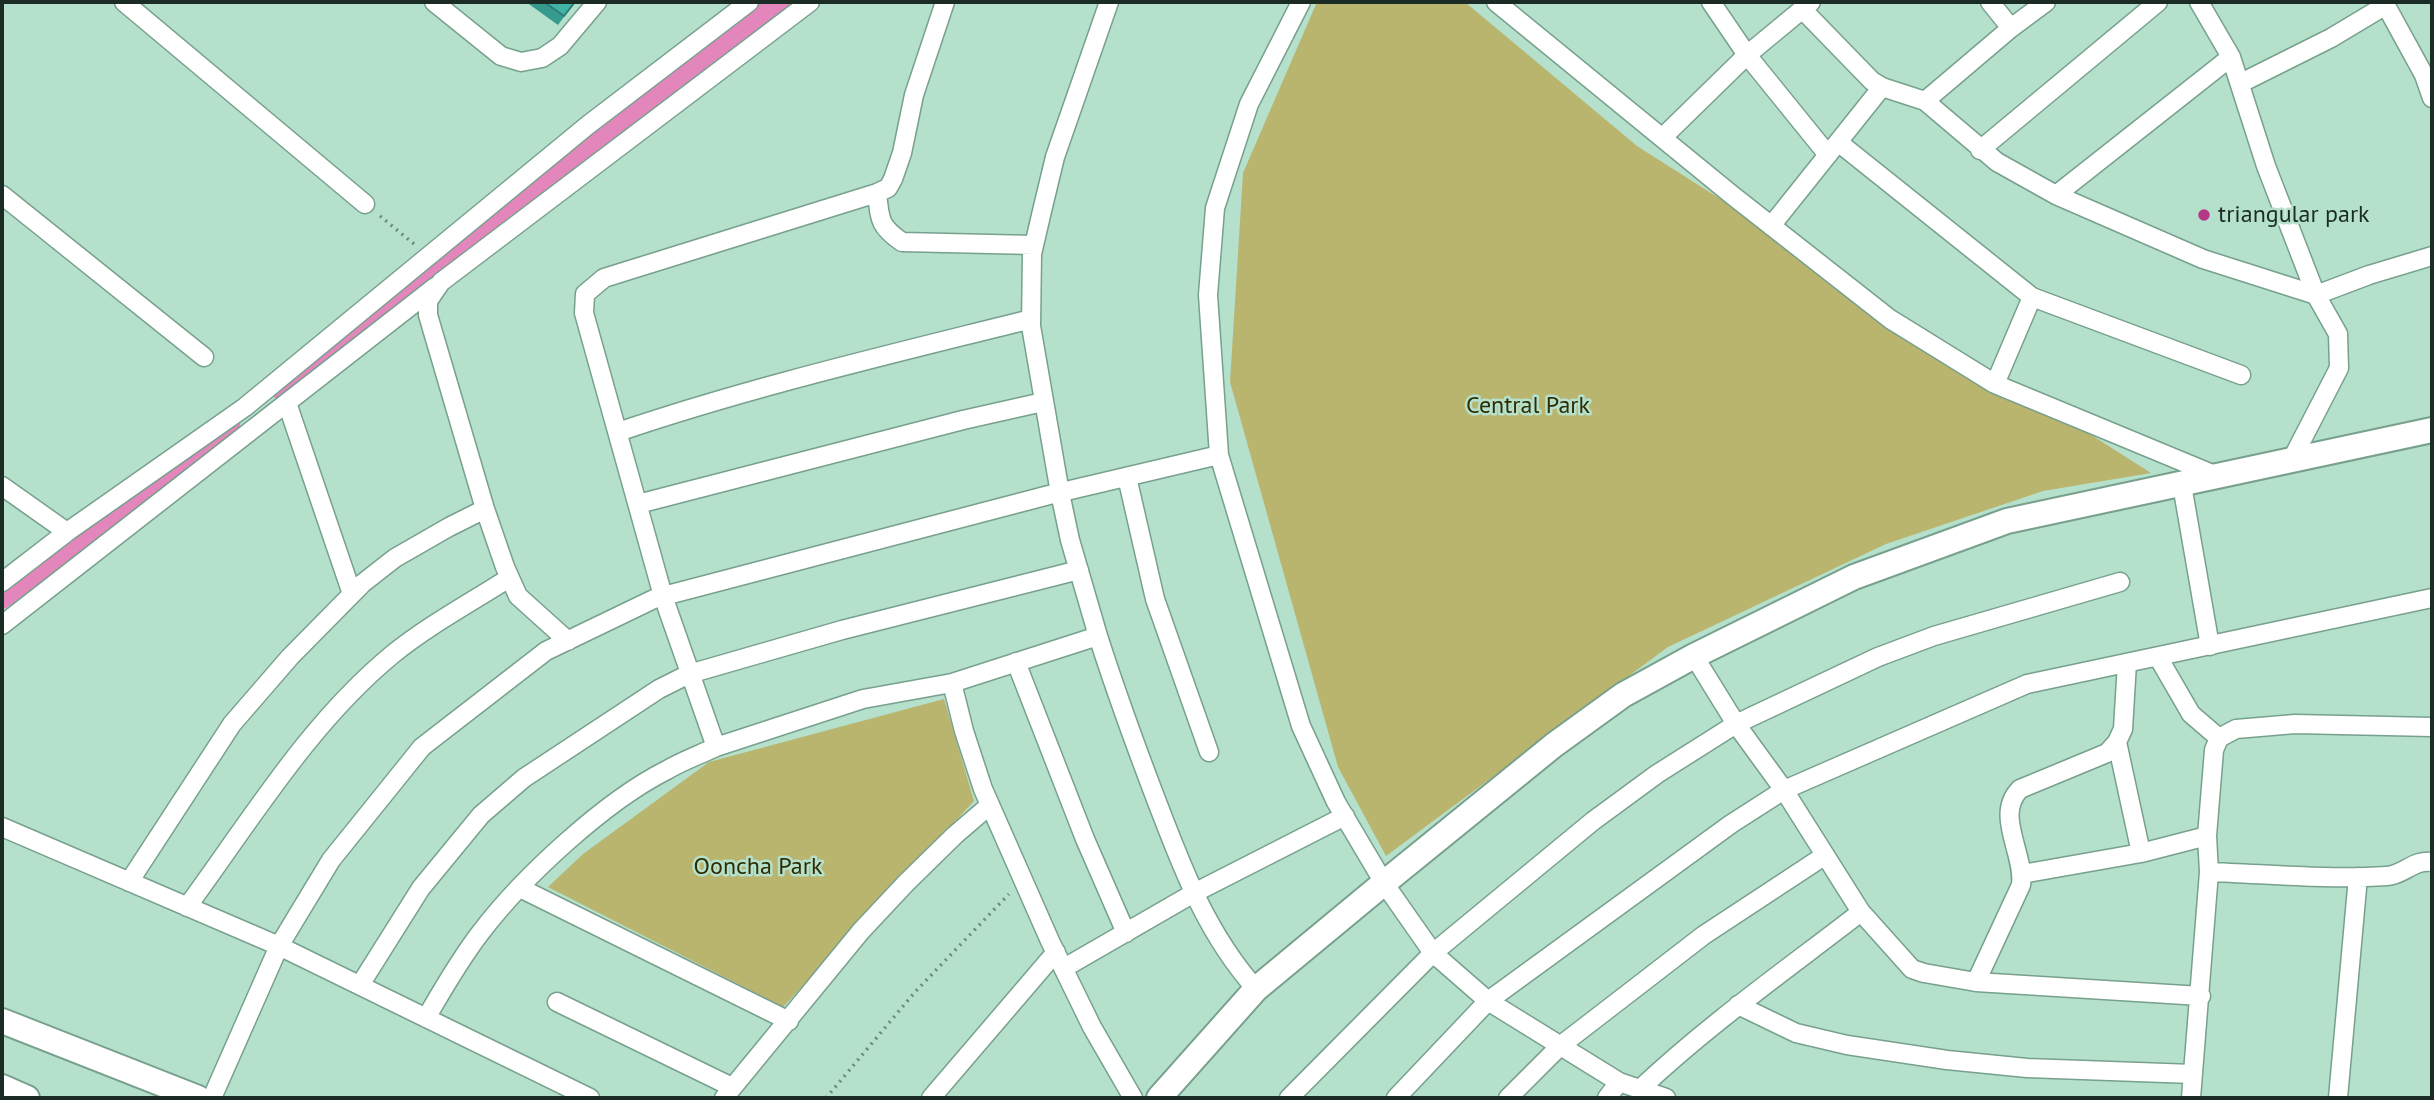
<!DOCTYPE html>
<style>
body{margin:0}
#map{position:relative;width:2434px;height:1100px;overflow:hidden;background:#b5e0cc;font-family:"PT Sans",sans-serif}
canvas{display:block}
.frame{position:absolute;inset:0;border:4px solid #1b2c24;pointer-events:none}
</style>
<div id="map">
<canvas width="2434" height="1100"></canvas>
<div class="frame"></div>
</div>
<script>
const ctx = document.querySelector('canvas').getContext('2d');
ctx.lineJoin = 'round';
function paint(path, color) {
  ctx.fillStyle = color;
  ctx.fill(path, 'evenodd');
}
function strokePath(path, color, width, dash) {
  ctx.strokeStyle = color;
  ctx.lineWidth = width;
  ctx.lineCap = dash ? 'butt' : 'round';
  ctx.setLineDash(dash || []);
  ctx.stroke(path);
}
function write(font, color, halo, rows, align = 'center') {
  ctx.font = font + ' "PT Sans",sans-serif';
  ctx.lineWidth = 5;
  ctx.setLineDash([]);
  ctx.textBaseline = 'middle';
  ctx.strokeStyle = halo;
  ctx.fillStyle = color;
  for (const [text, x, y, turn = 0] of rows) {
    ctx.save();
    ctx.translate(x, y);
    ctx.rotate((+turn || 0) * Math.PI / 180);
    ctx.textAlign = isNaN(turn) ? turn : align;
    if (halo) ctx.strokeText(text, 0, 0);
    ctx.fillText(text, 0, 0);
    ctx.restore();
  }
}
paint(new Path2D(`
 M 1317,2 L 1465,2 L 1637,146 L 2151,473 L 2043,491 L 1886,544 L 1668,647 L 1386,856 L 1338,767 L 1230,382 L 1243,173 Z
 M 944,699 L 974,801 L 783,1007 L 548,887 L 583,854 L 709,762 Z`), '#bab56e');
strokePath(new Path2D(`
 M 281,388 L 779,2
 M 2,597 L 229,428`), '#e286bb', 23);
const street = new Path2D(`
 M 124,2 L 365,204
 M 434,2 L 501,56 L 521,62 L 542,58 L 560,46 L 597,2
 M 945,2 L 914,95 L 902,153 L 893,179 L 888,188 L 877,193 L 604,278 L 585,294 L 584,313 L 663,596 L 716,747 L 863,699 L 952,683
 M 1109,2 L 1055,157 L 1042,211 L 1032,254 L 1031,326 L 1060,493 L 1070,540 L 1098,636 L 952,683 L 964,731 L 983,789 L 1050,941 L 1092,1027 L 1133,1098
 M 1301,2 L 1249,104 L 1215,208 L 1208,295 L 1219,455 L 1301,726 L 1336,802 L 1384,883 L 1433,953 L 1488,1001 L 1619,1082 L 1666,1098
 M 1496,2 L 1732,195 L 1890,319 L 1995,384 L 2217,476
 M 1711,2 L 1747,55 L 1828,155
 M 1990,2 L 2011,28
 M 2046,2 L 2011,28 L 1925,101 L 1997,162 L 2056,195 L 2203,259 L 2316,295 L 2338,334 L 2339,368 L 2291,461
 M 2199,2 L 2231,57 L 2266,166 L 2316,295 L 2369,275 L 2432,256
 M 2384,2 L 2424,75 L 2432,98
 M 1802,9 L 1872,81 L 1882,87 L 1925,101
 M 2241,83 L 2331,38 L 2386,5
 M 1662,138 L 1747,55 L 1811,2
 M 1838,142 L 2032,297
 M 1980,150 L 2158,2
 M 877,193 C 880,220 879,226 902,242 L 1034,245
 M 2,195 L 204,357
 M 2056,195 L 2231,57
 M 1771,226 L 1882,87
 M 1995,384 L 2032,297 L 2241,375
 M 287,403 L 352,594
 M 618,432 C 754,386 892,354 1031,319
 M 1127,477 L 1155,599 L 1209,752
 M 2182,485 L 2210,646
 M 2,486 L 67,532
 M 638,504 L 963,420 L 1043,402
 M 485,509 L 428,315 L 428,301 L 441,282 L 810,2
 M 2,582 L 67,532 L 245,407 L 588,125 L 749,2
 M 2,625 L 435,287
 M 1098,636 C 1116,692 1136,747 1157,802 C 1183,870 1207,934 1256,989
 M 1694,656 L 1736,724 L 1784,790 L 1861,912 L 1912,969 L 1924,973 L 1976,982 L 2201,996
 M 2158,657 L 2191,714 L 2219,738
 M 1016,662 L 1085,839 L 1126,933
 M 2117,742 L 2141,853
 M 2,827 L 279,946 L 590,1098
 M 2209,872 L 2207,836 L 2214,750 L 2219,738 L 2236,729 L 2295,724 L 2432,727
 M 2022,874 L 2141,853 L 2207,836
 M 129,882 L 232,724 L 290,657 L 363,583 L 395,558 L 449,527 L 485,509 L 505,567 L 518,596 L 568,641
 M 520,888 L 789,1021
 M 187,907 C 251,820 309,723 393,654 C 429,625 470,603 509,578
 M 1064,968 L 1194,893 L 1345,816
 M 1976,982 L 2021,885 C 2025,853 1994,815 2020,789 L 2107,753 L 2117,742 L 2123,729 L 2127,663
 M 360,985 L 421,888 L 481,815 L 524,778 L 659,689 L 689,674 L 842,630 L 1079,570
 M 557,1002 L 732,1087
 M 1738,1005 L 1796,1033 L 1847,1045 L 1947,1060 L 2027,1068 L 2193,1074
 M 426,1018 C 443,989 460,959 481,932 C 523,877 605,801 667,770 C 682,761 699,755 716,747
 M 1640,1089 C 1709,1024 1786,970 1861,912
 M 212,1098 L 279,946 L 331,860 L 422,747 L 546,651 L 656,598 L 1049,495 L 1219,455
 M 724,1098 L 861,931 L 906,883 L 955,835 L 990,805
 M 931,1098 L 1056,952
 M 1289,1098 L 1433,953 L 1593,821 L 1657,774 L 1736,724 L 1878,657 L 1934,636 L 2120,582
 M 1396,1098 L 1488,1001 L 1731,824 L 1784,790 L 2027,684 L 2432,598
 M 1508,1098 L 1560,1046 L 1704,935 L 1824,856
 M 1607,1098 L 1619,1082
 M 2191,1098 L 2209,872 C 2268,874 2328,880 2387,876 C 2404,875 2414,859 2432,862
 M 2338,1098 L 2358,877`);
const secondary = new Path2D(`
 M 2,1021 L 198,1098
 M 2,1087 L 27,1098
 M 1159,1098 L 1256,989 L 1384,883 L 1554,745 L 1623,695 L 1694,656 L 1854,577 L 2007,521 L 2432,430`);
strokePath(street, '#77a08d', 21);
strokePath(secondary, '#77a08d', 28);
strokePath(new Path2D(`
 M 380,216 L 414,244
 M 826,1098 L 915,992 L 1009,894`), '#6b8a7b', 3.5, [2, 5]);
strokePath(street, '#fff', 18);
strokePath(secondary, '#fff', 24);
paint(new Path2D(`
 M 526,2 L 575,2 L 558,25 Z`), '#379a8f');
const building = new Path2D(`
 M 544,2 L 575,2 L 564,16 Z`);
paint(building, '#40b3a6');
strokePath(building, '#2d7d74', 2);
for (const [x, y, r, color] of [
 [2204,215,7,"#b43788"]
]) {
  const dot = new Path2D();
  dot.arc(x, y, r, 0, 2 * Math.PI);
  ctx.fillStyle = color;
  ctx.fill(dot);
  strokePath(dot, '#b5e0cc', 2.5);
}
write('24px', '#1b2c24', '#b5e0cc', [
 ["triangular park",2218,215]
], 'left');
write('24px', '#302d00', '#b5e0cc', [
 ["Central Park",1528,406],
 ["Ooncha Park",758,867]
]);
</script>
